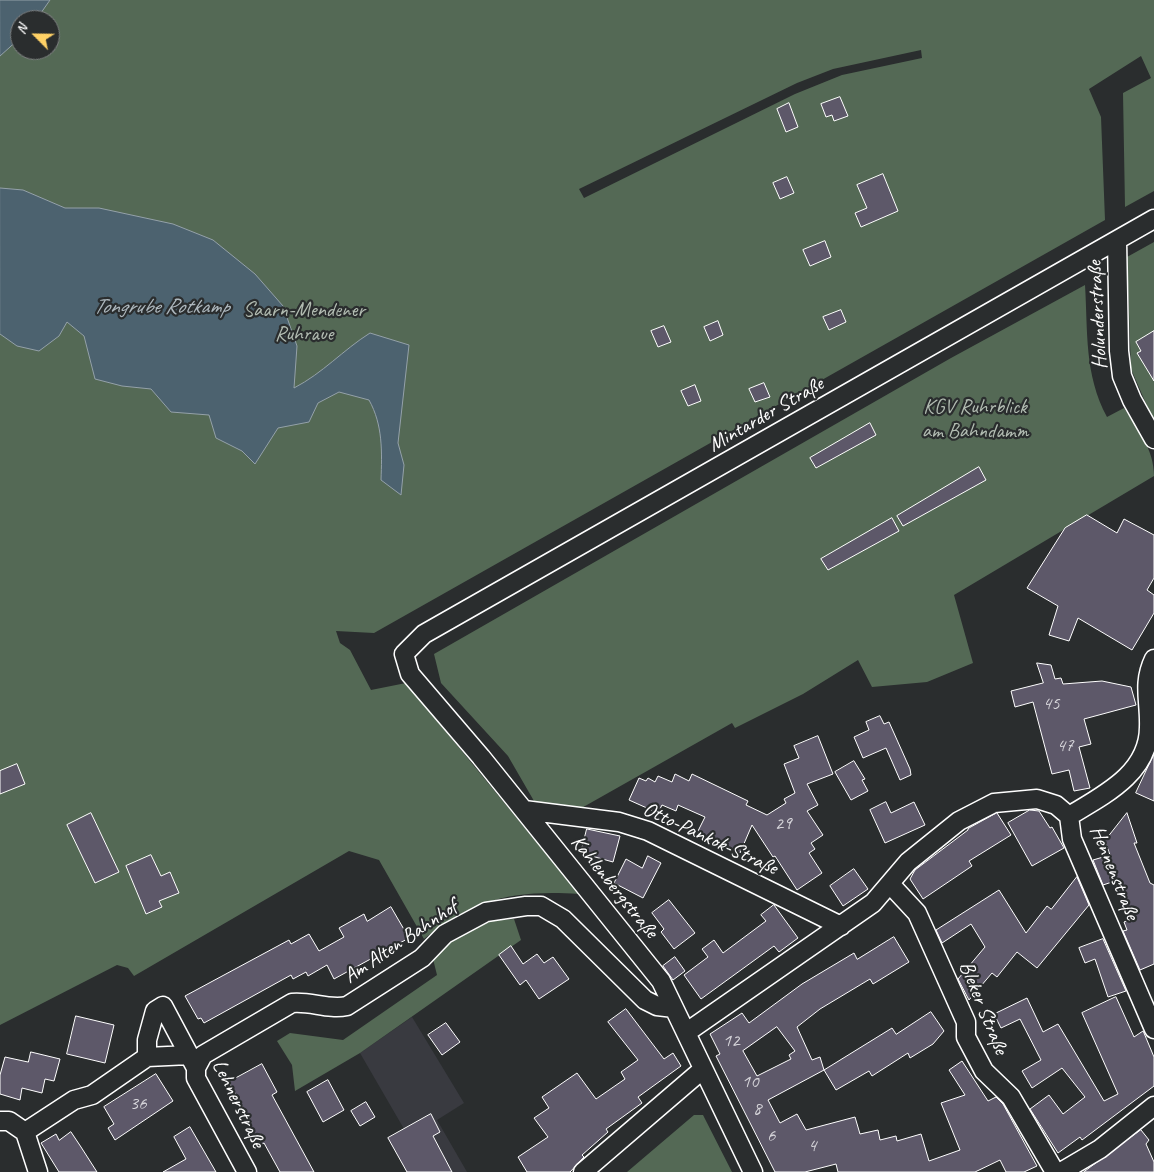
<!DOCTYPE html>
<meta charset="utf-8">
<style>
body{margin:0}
#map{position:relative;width:1154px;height:1172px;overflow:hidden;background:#2a2d2e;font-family:Caveat,sans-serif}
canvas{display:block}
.north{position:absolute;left:10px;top:10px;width:50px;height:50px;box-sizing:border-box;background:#2a2d2e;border:1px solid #7f8182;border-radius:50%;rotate:293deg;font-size:14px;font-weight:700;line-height:20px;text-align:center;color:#fff}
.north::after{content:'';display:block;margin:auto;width:18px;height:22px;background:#ffd166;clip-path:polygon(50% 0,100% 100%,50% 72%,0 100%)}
</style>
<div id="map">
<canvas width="1154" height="1172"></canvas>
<div class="north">N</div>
</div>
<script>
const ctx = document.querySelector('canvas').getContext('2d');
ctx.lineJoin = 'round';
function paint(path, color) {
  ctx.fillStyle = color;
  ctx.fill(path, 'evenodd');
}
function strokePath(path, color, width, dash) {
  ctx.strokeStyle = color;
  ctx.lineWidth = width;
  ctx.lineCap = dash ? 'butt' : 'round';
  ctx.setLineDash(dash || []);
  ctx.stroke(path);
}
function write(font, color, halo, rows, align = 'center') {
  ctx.font = font + ' Caveat,sans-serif';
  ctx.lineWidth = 4.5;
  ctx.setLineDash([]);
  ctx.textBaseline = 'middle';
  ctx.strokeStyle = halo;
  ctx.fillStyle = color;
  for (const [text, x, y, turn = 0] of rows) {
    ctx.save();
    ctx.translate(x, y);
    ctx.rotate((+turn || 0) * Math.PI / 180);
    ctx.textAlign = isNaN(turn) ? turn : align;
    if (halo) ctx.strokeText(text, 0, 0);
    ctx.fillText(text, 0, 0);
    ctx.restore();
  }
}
paint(new Path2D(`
 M 412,1017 L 464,1103 L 437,1120 L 467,1172 L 429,1172 L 360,1053 Z`), '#393a40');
paint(new Path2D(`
 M 0,0 L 1154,0 L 1154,191 L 1125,207 L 1123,93 L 1151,78 L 1141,56 L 1089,89 L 1101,117 L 1105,220 L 374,633 L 336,631 L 340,643 L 350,650 L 371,690 L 406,683 L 579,894 C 515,890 475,898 424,939 L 379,860 L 349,851 L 134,976 L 128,968 L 117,965 L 0,1025 ZM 20,20 L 50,20 L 50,50 L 20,50 ZM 921,50 L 922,58 L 842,75 L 795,94 L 584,198 L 579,189 L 797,83 L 833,69 Z
 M 1154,242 L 1154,422 L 1131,369 L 1127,257 Z
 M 1085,285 C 1088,332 1084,374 1107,417 L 1124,408 C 1138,430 1154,449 1154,476 L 954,595 L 973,663 L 927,682 L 872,687 L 858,660 L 803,694 L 735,728 L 732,723 L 578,810 L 534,801 L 508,756 L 441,683 L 434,654 L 951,358 Z
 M 514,919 L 521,940 L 360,1053 L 295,1091 L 292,1065 L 277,1041 L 290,1033 L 343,1040 L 437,975 L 433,959 L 451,940 L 487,921 Z
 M 694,1115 L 703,1115 L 732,1172 L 627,1172 Z`), '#546955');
const water = new Path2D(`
 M 0,0 L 50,0 L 36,20 L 20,20 L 20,38 L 0,56 Z
 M 0,188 L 23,190 L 65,208 L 99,208 L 173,224 L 213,240 L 255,274 L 283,306 L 297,346 L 294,388 C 323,373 343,350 370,333 L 409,345 L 398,443 L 404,465 L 401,495 L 381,480 C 382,452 383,425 369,400 L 339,392 L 318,403 L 309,422 L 278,428 L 255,464 L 242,451 L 216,438 L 209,415 L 171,412 L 151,389 L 122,386 L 95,379 L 84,336 L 67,322 L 59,336 L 39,351 L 17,346 L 0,334 Z`);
paint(water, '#4c626f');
strokePath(water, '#94a1a9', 1);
const building = new Path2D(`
 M 840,97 L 848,116 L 834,121 L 832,115 L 826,117 L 821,104 Z
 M 789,103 L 798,127 L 786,132 L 777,109 Z
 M 883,174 L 898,211 L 861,227 L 855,213 L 867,208 L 857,185 Z
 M 787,177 L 794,193 L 780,199 L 773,183 Z
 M 825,241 L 831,257 L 810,266 L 803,250 Z
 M 841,310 L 846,322 L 829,330 L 823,317 Z
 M 718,321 L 723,335 L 710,341 L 704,327 Z
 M 664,326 L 671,342 L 658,347 L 651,331 Z
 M 1154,331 L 1154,381 L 1137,353 L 1141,351 L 1136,342 Z
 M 764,383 L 770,397 L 755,402 L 749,389 Z
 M 695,385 L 701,401 L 688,406 L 681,391 Z
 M 870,423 L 876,435 L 816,468 L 810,458 Z
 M 979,467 L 986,480 L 903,526 L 897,516 Z
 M 1087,515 L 1117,533 L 1124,519 L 1154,535 L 1154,578 L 1147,590 L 1154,595 L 1154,613 L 1132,650 L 1078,618 L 1069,641 L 1049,635 L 1058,606 L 1027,588 L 1065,528 Z
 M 892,518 L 899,531 L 828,570 L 821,559 Z
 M 1037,663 L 1051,665 L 1055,679 L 1061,678 L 1063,684 L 1102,681 L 1131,687 L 1136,705 L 1084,719 L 1091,744 L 1079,747 L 1090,788 L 1074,791 L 1069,770 L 1052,774 L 1033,702 L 1015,707 L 1011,691 L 1043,683 Z
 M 880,716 L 884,724 L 889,722 L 910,769 L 911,775 L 900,780 L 886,748 L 863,758 L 854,737 L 869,730 L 866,722 Z
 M 818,736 L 833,774 L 807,784 L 818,805 L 807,811 L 823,835 L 811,843 L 815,849 L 809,853 L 822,873 L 797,890 L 775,856 L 773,857 L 752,825 L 740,853 L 697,833 L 705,817 L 678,805 L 676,811 L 662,805 L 658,813 L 629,800 L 639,778 L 646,781 L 648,778 L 655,782 L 658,776 L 672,782 L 675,774 L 689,781 L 692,774 L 748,801 L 746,805 L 767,815 L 786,803 L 784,799 L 795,793 L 784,764 L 799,758 L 794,746 Z
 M 1154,754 L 1154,801 L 1136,793 Z
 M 854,761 L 865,779 L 862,780 L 868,791 L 851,800 L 835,772 Z
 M 17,764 L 25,784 L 0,794 L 0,771 Z
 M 886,802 L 891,813 L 914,802 L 925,825 L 885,843 L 870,810 Z
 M 1030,810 L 1039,811 L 1050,828 L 1052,827 L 1064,848 L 1032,866 L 1008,823 Z
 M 91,813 L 119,872 L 95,883 L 67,825 Z
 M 997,813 L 1011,835 L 969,861 L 972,866 L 923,899 L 910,879 L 915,870 L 968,830 L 968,829 Z
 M 1127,813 L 1137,843 L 1134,843 L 1150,883 L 1154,885 L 1154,964 L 1140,970 L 1123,931 L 1127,930 L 1124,922 L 1131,919 L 1115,881 L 1103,885 L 1093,860 L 1110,855 L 1105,841 Z
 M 587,829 L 620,836 L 613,862 L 581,853 Z
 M 151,855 L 161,876 L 170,872 L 179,893 L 159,901 L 162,907 L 146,914 L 126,866 Z
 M 648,856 L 661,863 L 643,898 L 614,883 L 626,859 L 642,868 Z
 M 854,869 L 868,889 L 843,906 L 830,886 Z
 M 1077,877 L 1089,905 L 1037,968 L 1017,952 L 997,977 L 992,973 L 969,1000 L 958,979 L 985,947 L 971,924 L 942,943 L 936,930 L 999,890 L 1026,933 L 1047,906 L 1051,909 Z
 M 669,900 L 695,933 L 674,949 L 661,932 L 664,929 L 652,913 Z
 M 774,905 L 798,938 L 779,952 L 774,946 L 701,999 L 684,975 L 708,957 L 702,949 L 714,940 L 723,953 L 766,921 L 761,915 Z
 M 391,907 L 409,938 L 334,979 L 327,965 L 308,976 L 306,972 L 293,979 L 291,975 L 204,1023 L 201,1018 L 198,1019 L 185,996 L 289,940 L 291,944 L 309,934 L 319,951 L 344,937 L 339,928 L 364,914 L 367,921 Z
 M 894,937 L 909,962 L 873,984 L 870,979 L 820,1009 L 797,1027 L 812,1060 L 820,1057 L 824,1070 L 768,1100 L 780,1123 L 797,1114 L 806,1130 L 855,1117 L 860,1134 L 878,1130 L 880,1140 L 896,1136 L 897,1141 L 921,1134 L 929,1161 L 960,1150 L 941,1103 L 965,1095 L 949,1070 L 962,1061 L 988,1101 L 996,1097 L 1003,1104 L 1037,1166 L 1024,1172 L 1006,1172 L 1000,1160 L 975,1172 L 838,1172 L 836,1164 L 805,1172 L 775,1172 L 716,1056 L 720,1054 L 710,1034 L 742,1013 L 749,1023 L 802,984 L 854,953 L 857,959 ZM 777,1027 L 795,1051 L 789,1055 L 791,1059 L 757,1076 L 743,1051 Z
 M 1103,939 L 1126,991 L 1108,997 L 1095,959 L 1085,963 L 1079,948 Z
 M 511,946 L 523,964 L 537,954 L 544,963 L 553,957 L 569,979 L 539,999 L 526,980 L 520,985 L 499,955 Z
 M 675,957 L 685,971 L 673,980 L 663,966 Z
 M 1116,997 L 1134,1037 L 1143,1031 L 1144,1033 L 1154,1057 L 1154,1086 L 1082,1140 L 1080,1137 L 1058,1153 L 1030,1109 L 1049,1095 L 1063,1114 L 1085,1097 L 1062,1068 L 1032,1088 L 1022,1071 L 1041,1060 L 1020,1019 L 1001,1028 L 994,1014 L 1027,998 L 1043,1032 L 1058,1024 L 1104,1101 L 1118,1094 L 1082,1013 Z
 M 626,1009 L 664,1059 L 673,1053 L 681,1066 L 638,1097 L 642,1103 L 606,1129 L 608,1132 L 582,1155 L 584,1157 L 570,1172 L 527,1172 L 518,1157 L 548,1137 L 534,1118 L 549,1108 L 542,1097 L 577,1073 L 596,1099 L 625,1079 L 621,1072 L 638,1060 L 608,1022 Z
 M 931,1012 L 944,1031 L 933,1044 L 910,1058 L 908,1053 L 872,1076 L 869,1071 L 836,1090 L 824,1070 L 892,1028 L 896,1034 Z
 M 76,1016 L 114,1025 L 105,1063 L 67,1054 Z
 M 446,1023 L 460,1042 L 442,1055 L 428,1035 Z
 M 31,1052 L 60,1059 L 54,1081 L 45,1079 L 42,1093 L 22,1088 L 20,1100 L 0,1094 L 0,1075 L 5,1057 L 28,1062 Z
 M 262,1064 L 277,1092 L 272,1095 L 314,1172 L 280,1172 L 264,1143 L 259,1146 L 247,1125 L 251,1123 L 229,1082 Z
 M 156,1074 L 173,1101 L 115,1140 L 108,1128 L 114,1124 L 104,1107 Z
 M 328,1080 L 344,1110 L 323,1122 L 307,1092 Z
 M 366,1102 L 375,1117 L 360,1126 L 351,1111 Z
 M 431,1114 L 440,1132 L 433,1136 L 452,1172 L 407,1172 L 388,1138 Z
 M 190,1127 L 216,1172 L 163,1172 L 186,1159 L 174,1137 Z
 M 1141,1130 L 1149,1140 L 1146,1144 L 1154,1162 L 1154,1172 L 1084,1172 Z
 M 71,1132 L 81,1147 L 97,1172 L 59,1172 L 41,1143 L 56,1134 L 59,1140 Z`);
paint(building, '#5d5869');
strokePath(building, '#fff', 1);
const minor = new Path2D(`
 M 1117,240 L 1119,351 L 1122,376 L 1132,400 L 1154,439
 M 524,810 L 619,822 L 648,831 L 841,926
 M 1069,816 L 1072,839 L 1154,1029
 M 1069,816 C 1104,795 1149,773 1149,727 C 1150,701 1142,684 1154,659
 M 890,884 L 917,913 L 966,1022 L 966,1037 L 984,1071 L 1011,1097 L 1055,1172
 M 687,1032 L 873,903 L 908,862 L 959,821 L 994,803 L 1037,799 L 1056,805 L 1069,816
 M 147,1057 L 147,1040 L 155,1011 L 163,1006 L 196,1068 L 196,1078 L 247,1172
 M 196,1068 L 203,1055 L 292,1003 C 311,1001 328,1010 347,1006 L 422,958 L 445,934 L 486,912 L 526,906 L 541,906 L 563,919 L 645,1000 L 657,1006 L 674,1008
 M 0,1121 L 9,1121 L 25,1132 L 74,1100 L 92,1095 L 147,1057 L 189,1055
 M 25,1132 L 38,1172
 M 583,1172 L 702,1070
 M 753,1172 L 661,981 L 481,757 L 410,674 L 404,654 L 424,634 L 1154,219
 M 1061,1172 L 1100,1149 L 1154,1106`);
strokePath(minor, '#fff', 21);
strokePath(minor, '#2a2d2e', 18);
write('19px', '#d6d5da', null, [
 ["45",1051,704],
 ["47",1065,746],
 ["29",783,824],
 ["12",731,1041],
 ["10",750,1082],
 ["36",138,1104],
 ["8",757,1109],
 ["6",771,1136],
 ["4",812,1146]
]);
write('21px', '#b2bcb2', '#2a2d2e', [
 ["Saarn-Mendener",304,310],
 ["Ruhraue",304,334],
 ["KGV Ruhrblick",975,407],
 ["am Bahndamm",975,431]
]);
write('21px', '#fff', '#2a2d2e', [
 ["Holunderstraße",1098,315,-93],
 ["Mintarder Straße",766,415,-30],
 ["Otto-Pankok-Straße",710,839,25],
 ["Hennenstraße",1114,873,68],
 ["Kahlenbergstraße",614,887,51],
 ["Am Alten Bahnhof",401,942,-34],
 ["Bleker Straße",983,1008,68],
 ["Lehnerstraße",238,1104,64]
]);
write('italic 22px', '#aeb8be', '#2a2d2e', [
 ["Tongrube Rotkamp",161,307]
]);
</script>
